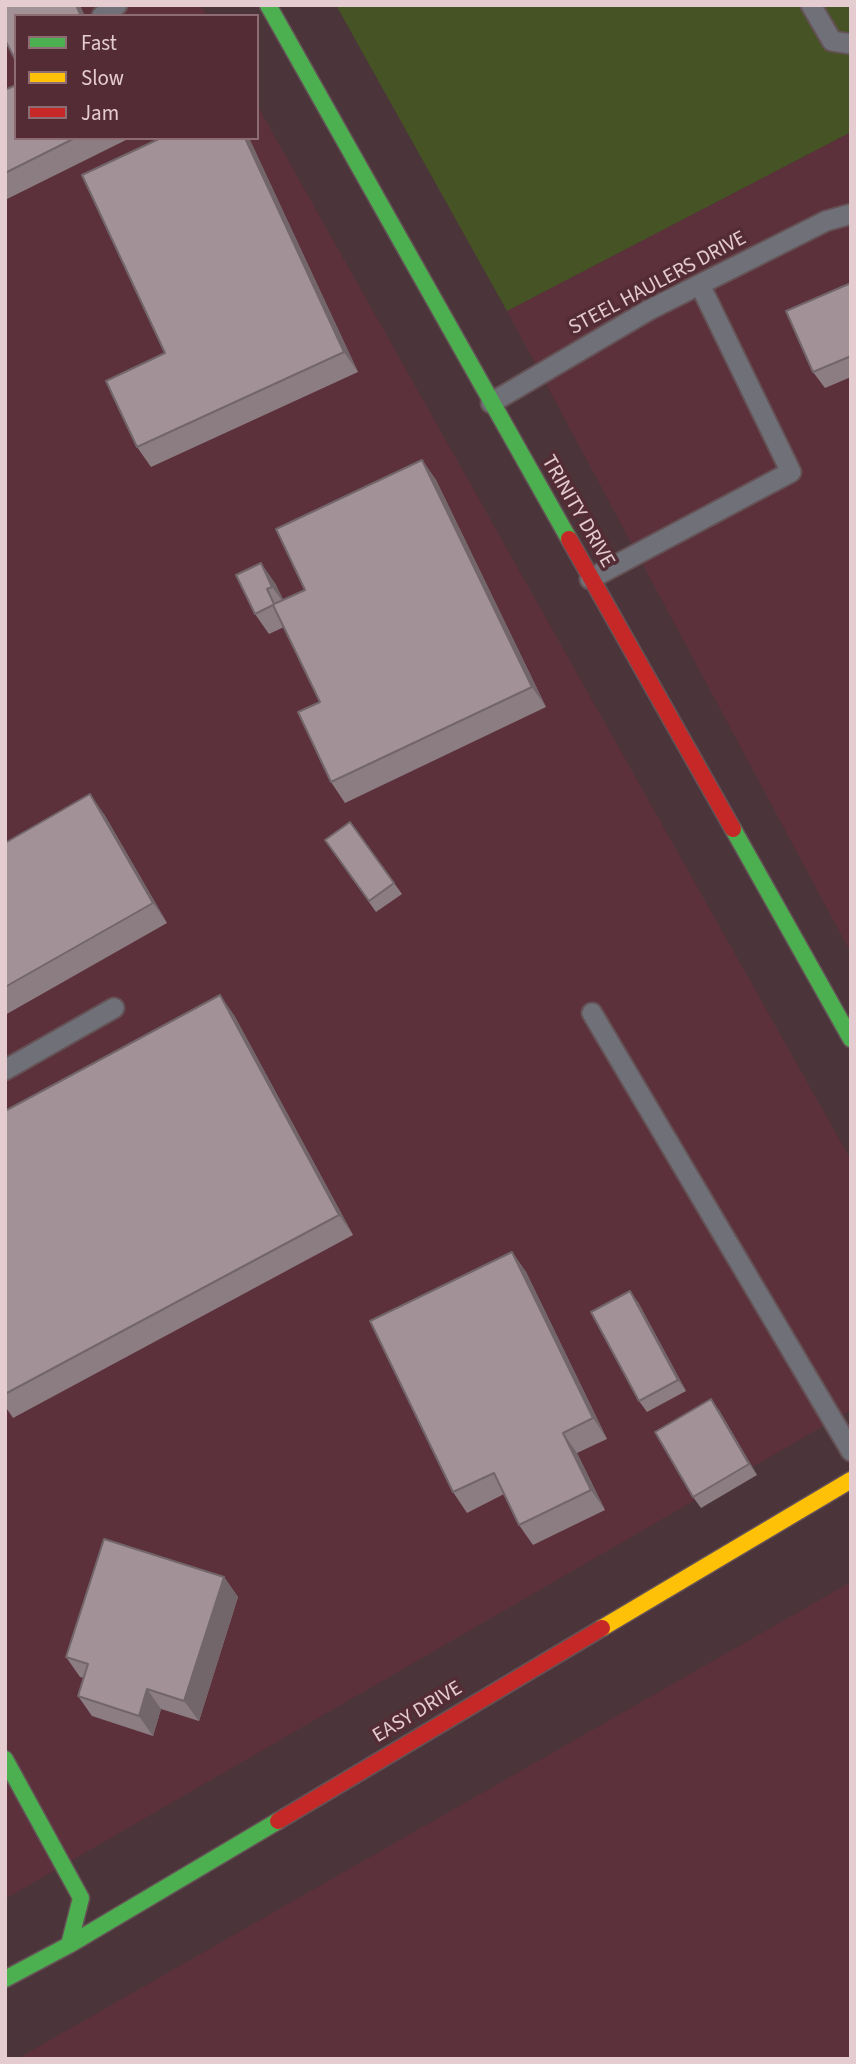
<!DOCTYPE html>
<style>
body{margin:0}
#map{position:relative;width:856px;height:2064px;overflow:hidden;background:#4b353a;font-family:"Source Sans 3",sans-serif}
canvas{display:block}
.frame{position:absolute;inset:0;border:7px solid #e5ccd0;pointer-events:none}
.legend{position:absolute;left:14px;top:14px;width:245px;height:126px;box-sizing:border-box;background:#542c36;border:2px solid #8e6c74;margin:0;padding:9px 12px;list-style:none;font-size:21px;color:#e5ccd0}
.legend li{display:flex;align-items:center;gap:14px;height:35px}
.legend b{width:35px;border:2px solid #8e6c74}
</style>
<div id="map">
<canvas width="856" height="2064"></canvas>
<div class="frame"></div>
<ul class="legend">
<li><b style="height:9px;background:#4caf50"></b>Fast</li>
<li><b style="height:9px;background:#ffc107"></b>Slow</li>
<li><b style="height:9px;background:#c62828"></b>Jam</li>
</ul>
</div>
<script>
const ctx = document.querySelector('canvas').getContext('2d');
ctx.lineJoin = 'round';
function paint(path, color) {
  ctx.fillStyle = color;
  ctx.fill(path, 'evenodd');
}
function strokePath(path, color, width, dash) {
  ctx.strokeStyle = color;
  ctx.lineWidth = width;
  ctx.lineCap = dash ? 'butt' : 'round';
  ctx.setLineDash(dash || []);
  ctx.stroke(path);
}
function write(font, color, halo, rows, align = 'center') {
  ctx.font = font + ' "Source Sans 3",sans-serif';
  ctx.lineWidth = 7;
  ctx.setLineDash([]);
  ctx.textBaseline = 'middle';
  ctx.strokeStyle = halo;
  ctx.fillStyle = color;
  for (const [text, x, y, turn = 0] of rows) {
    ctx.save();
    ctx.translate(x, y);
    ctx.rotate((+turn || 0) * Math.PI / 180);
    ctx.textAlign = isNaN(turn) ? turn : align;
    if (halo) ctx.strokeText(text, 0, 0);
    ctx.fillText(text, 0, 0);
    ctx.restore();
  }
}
paint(new Path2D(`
 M 5,5 L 201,5 L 207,16 L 16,16 L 16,138 L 257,138 L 257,105 L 851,1160 L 851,1410 L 5,1899 Z
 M 851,132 L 851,953 L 507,311 Z
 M 851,1582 L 851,2059 L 17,2059 Z`), '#5c313c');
paint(new Path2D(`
 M 336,5 L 851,5 L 851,132 L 507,311 Z`), '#465324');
const lane = new Path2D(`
 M 811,5 L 832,41 L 851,44
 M 102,16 L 117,5
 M 491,403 L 649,310 L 826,221 L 851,214
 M 590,579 L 791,472 L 700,285
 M 592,1013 L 851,1451
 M 5,1070 L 114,1008`);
const fast = new Path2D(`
 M 268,5 L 569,539
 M 733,829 L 851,1039
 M 5,1759 L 81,1898 L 69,1945
 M 5,1979 L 69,1945 L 278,1821`);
const slow = new Path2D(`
 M 602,1628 L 851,1480`);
const jam = new Path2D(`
 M 569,539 L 733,829
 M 278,1821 L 602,1628`);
strokePath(lane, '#655256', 23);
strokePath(fast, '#655256', 19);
strokePath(slow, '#655256', 19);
strokePath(jam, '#655256', 19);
strokePath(lane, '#707178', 19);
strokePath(fast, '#4caf50', 16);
strokePath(slow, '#ffc107', 16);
strokePath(jam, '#c62828', 16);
paint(new Path2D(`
 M 5,90 L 16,138 L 130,138 L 5,200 Z
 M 249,138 L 358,372 L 151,467 L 137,447 Z
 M 851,283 L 851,377 L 825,388 L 813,372 Z
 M 422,460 L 436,480 L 546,707 L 345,803 L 331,782 L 320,702 L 284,627 L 269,634 L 255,614 L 236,575 L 275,583 L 283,600 L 305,590 Z
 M 104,814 L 167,923 L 5,1015 L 5,843 Z
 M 350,822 L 402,894 L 376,912 L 325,840 Z
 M 234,1015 L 353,1235 L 13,1418 L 5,1406 L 5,1111 Z
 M 512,1252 L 526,1272 L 607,1439 L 577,1453 L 605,1510 L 533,1545 L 519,1525 L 504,1494 L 467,1513 L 453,1492 Z
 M 638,1302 L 686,1391 L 647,1412 L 639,1401 Z
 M 719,1410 L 757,1475 L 701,1508 L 693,1497 Z
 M 224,1577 L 238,1597 L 199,1721 L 161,1709 L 153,1736 L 92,1716 L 78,1696 L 84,1678 L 80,1677 L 66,1657 Z`), '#8c7d83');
paint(new Path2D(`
 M 76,5 L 80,5 L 85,16 L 81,16 Z
 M 245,138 L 249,138 L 358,372 L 344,352 Z
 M 422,460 L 436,480 L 546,707 L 532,687 Z
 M 261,563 L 275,583 L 287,607 L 272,587 Z
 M 90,794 L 104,814 L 167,923 L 153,903 Z
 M 220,995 L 234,1015 L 353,1235 L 339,1215 Z
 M 512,1252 L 526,1272 L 607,1439 L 593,1418 Z
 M 630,1291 L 638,1302 L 686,1391 L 678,1380 Z
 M 711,1399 L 719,1410 L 757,1475 L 749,1464 Z
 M 563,1433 L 577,1453 L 605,1510 L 591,1490 Z
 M 224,1577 L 238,1597 L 199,1721 L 184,1701 Z
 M 147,1689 L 161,1709 L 153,1736 L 139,1716 Z`), '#72666a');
const building = new Path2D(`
 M 5,5 L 76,5 L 81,16 L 16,16 L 16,61 L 5,40 Z
 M 16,85 L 16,138 L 75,138 L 5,173 L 5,90 Z
 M 161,138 L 245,138 L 344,352 L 137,447 L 106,381 L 165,353 L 82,175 Z
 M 851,283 L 851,356 L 813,372 L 786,311 Z
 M 422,460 L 532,687 L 331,782 L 298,712 L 320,702 L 273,605 L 255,614 L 236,575 L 261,563 L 272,587 L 267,589 L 274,604 L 305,590 L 276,529 Z
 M 90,794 L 153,903 L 5,987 L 5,843 Z
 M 350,822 L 394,883 L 369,901 L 325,840 Z
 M 220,995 L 339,1215 L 5,1394 L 5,1111 Z
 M 512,1252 L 593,1418 L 563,1433 L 591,1490 L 519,1525 L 494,1473 L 453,1492 L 370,1321 Z
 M 630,1291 L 678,1380 L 639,1401 L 591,1312 Z
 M 711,1399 L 749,1464 L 693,1497 L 655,1432 Z
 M 104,1539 L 224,1577 L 184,1701 L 147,1689 L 139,1716 L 78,1696 L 88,1664 L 66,1657 Z`);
paint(building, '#a39198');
strokePath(building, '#72666a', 2);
write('21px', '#e5ccd0', '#542c36', [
 ["STEEL HAULERS DRIVE",658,284,-28],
 ["TRINITY DRIVE",577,512,60],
 ["EASY DRIVE",418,1713,-31]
]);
</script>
